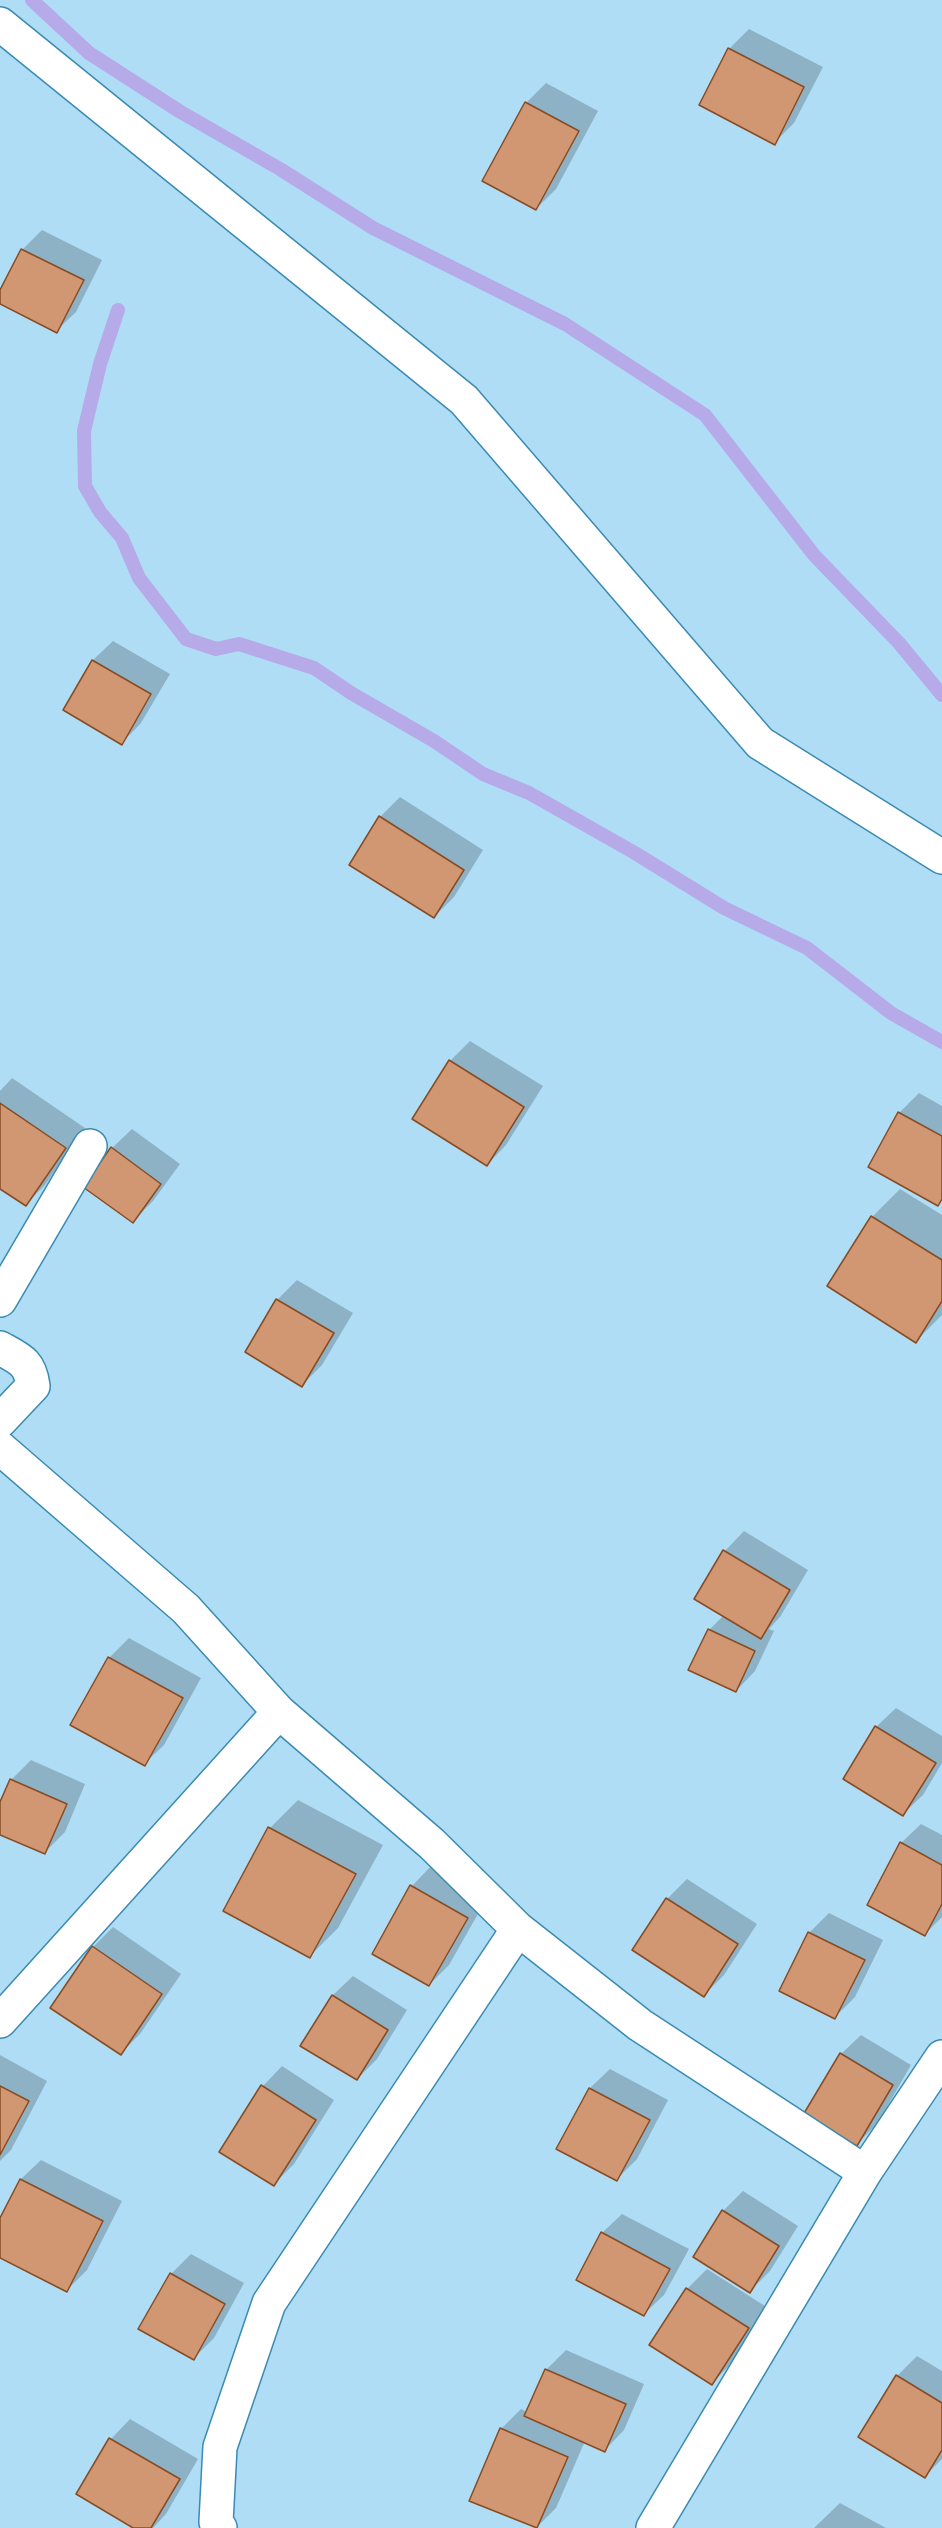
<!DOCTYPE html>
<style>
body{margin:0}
canvas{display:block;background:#b0ddf6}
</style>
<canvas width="942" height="2528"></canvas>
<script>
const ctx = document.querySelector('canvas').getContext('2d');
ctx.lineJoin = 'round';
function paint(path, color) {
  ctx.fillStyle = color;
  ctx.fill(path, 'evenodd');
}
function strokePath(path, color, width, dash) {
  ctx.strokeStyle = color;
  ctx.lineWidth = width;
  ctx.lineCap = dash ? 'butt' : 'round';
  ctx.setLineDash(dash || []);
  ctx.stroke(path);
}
paint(new Path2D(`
 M 749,29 L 823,67 L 794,123 L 774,143 L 729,49 Z
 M 546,83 L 598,111 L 556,189 L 536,209 L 526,103 Z
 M 42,230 L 102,260 L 76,312 L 56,331 L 0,302 L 0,293 L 22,250 Z
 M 113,641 L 170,674 L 141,723 L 122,743 L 65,710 L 93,660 Z
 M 400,797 L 483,850 L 454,897 L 434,917 L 380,817 Z
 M 470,1041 L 543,1086 L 506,1145 L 487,1165 L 450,1061 Z
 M 12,1078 L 85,1128 L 45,1185 L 26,1204 L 0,1187 L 0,1091 Z
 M 919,1093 L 942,1106 L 942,1200 L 938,1204 L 899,1113 Z
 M 132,1129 L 180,1164 L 153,1201 L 133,1221 L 112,1148 Z
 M 900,1189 L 942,1215 L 942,1315 L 916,1341 L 829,1286 L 872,1217 Z
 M 297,1280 L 353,1313 L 322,1365 L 302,1385 L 247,1352 L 277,1300 Z
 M 744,1531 L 808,1570 L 780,1617 L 769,1629 L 774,1631 L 755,1671 L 736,1691 L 709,1630 L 724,1615 L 696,1598 L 725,1551 Z
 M 129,1638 L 201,1678 L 164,1745 L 144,1764 L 72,1724 L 109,1658 Z
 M 896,1708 L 942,1736 L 942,1763 L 923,1795 L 903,1814 L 876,1727 Z
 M 31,1760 L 85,1784 L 65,1832 L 45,1852 L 0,1833 L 0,1805 L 11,1780 Z
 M 298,1800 L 383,1845 L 338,1928 L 310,1956 L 225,1910 L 270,1828 Z
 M 921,1824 L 942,1835 L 942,1917 L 925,1934 L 901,1843 Z
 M 431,1866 L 487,1898 L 449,1965 L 429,1985 L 374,1953 L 412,1886 Z
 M 687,1879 L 757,1924 L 724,1975 L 704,1995 L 667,1899 Z
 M 829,1913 L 883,1940 L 855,1997 L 835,2017 L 809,1933 Z
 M 113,1927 L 181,1974 L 140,2034 L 120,2054 L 93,1947 Z
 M 353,1976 L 407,2010 L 377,2059 L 357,2079 L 302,2045 L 333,1995 Z
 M 861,2035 L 911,2065 L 877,2124 L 857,2144 L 841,2054 Z
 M 0,2055 L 47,2081 L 11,2150 L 0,2161 Z
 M 282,2066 L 334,2100 L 294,2164 L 274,2184 L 222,2151 L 263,2086 Z
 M 610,2069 L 668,2100 L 637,2159 L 617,2179 L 558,2149 L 590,2088 Z
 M 41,2160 L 122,2201 L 87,2270 L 67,2290 L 0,2256 L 0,2221 L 21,2179 Z
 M 743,2191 L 798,2226 L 770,2271 L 750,2291 L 723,2211 Z
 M 622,2214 L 689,2249 L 664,2295 L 644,2314 L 602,2233 Z
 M 191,2254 L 244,2283 L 214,2338 L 194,2358 L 171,2274 Z
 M 707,2269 L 768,2308 L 731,2364 L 711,2384 L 651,2345 L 687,2289 Z
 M 566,2350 L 644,2384 L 624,2430 L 605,2450 L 585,2441 L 556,2508 L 536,2528 L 471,2500 L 501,2429 L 521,2409 L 527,2412 L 546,2370 Z
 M 917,2356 L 942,2371 L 942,2459 L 925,2476 L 897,2376 Z
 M 130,2419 L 198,2459 L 166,2514 L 153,2528 L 136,2528 L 111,2439 Z
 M 840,2503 L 886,2528 L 814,2528 Z`), '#0003');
strokePath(new Path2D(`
 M 32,0 L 89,53 L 179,111 L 280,169 L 373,228 L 565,324 L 705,415 L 814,555 L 899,643 L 942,695
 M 118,310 L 100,364 L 84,431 L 85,486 L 100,512 L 122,538 L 139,578 L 186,639 L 216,649 L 239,644 L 314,668 L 351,693 L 434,741 L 483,774 L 529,793 L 635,853 L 724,908 L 807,948 L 891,1013 L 942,1042`), '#b6abe8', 14);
const building = new Path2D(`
 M 728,48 L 804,87 L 775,145 L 699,105 Z
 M 525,102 L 579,131 L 536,210 L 482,181 Z
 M 21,249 L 84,280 L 57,333 L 0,304 L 0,290 Z
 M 92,660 L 151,694 L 122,745 L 63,710 Z
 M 379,816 L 464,870 L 434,918 L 349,865 Z
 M 449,1060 L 524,1107 L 487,1166 L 412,1119 Z
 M 0,1103 L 66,1148 L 26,1206 L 0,1189 Z
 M 898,1112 L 942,1136 L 942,1199 L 938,1206 L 868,1167 Z
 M 111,1147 L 161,1184 L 133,1223 L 83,1187 Z
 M 871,1216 L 942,1260 L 942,1301 L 916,1343 L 827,1286 Z
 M 276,1299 L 334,1333 L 302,1387 L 245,1352 Z
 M 723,1550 L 790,1590 L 761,1639 L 694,1599 Z
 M 708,1629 L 755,1651 L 736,1692 L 688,1670 Z
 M 108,1657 L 183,1698 L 145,1766 L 70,1725 Z
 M 875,1726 L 936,1763 L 903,1816 L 843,1779 Z
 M 10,1779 L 67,1804 L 45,1854 L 0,1835 L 0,1802 Z
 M 268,1827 L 356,1874 L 310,1958 L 223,1911 Z
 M 900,1842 L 942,1865 L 942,1904 L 925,1936 L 867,1905 Z
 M 410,1885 L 468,1918 L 429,1986 L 372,1954 Z
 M 666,1898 L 738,1944 L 704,1997 L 632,1950 Z
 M 808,1932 L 865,1960 L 835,2019 L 779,1991 Z
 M 92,1946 L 162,1994 L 121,2055 L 50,2008 Z
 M 332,1995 L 388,2030 L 357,2080 L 300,2046 Z
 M 840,2053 L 893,2085 L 857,2146 L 803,2115 Z
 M 261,2085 L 316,2120 L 274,2186 L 219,2152 Z
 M 0,2086 L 29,2101 L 0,2155 Z
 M 589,2088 L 650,2120 L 617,2181 L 556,2149 Z
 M 20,2179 L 103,2221 L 67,2292 L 0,2258 L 0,2218 Z
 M 722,2210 L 779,2246 L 750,2293 L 693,2257 Z
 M 601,2232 L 670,2269 L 644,2316 L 576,2280 Z
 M 170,2273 L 225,2304 L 194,2360 L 138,2329 Z
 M 686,2288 L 749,2328 L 712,2385 L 649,2345 Z
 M 545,2369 L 626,2404 L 605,2452 L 524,2416 Z
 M 896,2375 L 942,2403 L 942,2450 L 925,2478 L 858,2437 Z
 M 500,2428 L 568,2457 L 537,2528 L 469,2501 Z
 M 109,2438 L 180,2479 L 151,2528 L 133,2528 L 76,2494 Z`);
paint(building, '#d19672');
strokePath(building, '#884c23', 1.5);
const minor = new Path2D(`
 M 0,24 L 464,400 L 760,743 L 942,857
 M 0,1300 L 90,1146
 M 0,1348 C 20,1359 30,1362 33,1386 L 0,1421
 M 0,1448 L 186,1609 L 279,1712 L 432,1844 L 518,1929 L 640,2025 L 865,2172
 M 0,2021 L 279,1712
 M 220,2528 L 216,2522 L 220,2447 L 269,2303 L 518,1929
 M 653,2528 L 865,2172 L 942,2057`);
strokePath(minor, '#3a8bb2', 36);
strokePath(minor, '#fff', 33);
</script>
